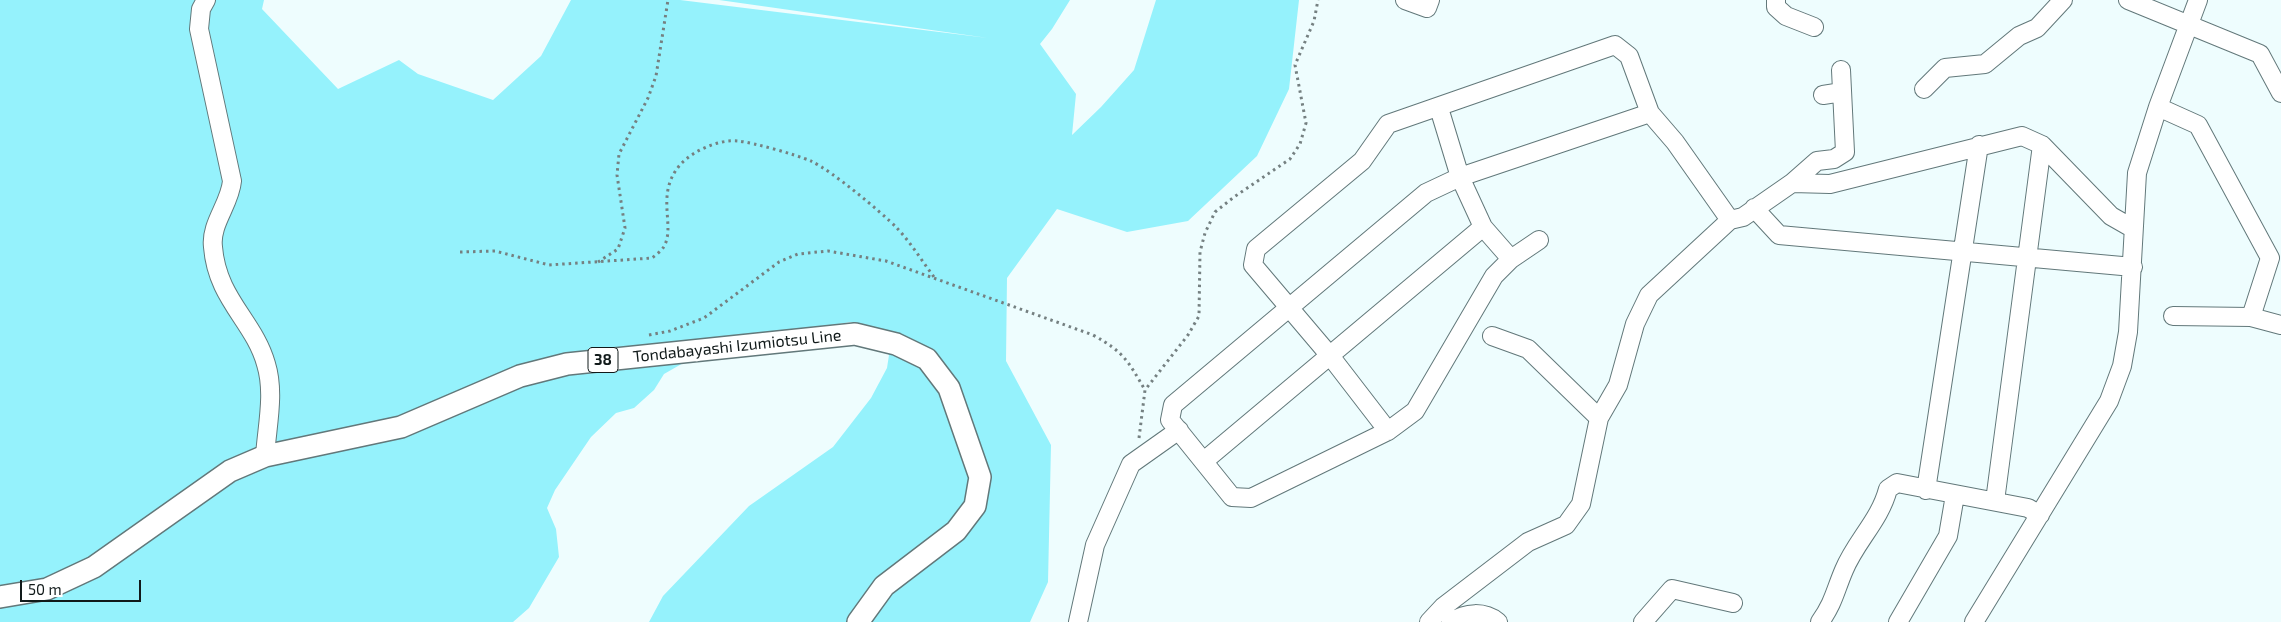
<!DOCTYPE html>
<style>
body{margin:0}
#map{position:relative;width:2281px;height:622px;overflow:hidden;background:#eefdfe;font-family:"Exo 2",sans-serif}
canvas{display:block}
.scale{position:absolute;left:20px;top:580px;width:121px;height:22px;box-sizing:border-box;border:2px solid #111a1a;border-top:0;padding-left:6px;font-size:15px;line-height:18px;white-space:nowrap;color:#111a1a;-webkit-text-stroke:4px #fff;paint-order:stroke}
</style>
<div id="map">
<canvas width="2281" height="622"></canvas>
<div class="scale">50 m</div>
</div>
<script>
const ctx = document.querySelector('canvas').getContext('2d');
ctx.lineJoin = 'round';
function paint(path, color) {
  ctx.fillStyle = color;
  ctx.fill(path, 'evenodd');
}
function strokePath(path, color, width, dash) {
  ctx.strokeStyle = color;
  ctx.lineWidth = width;
  ctx.lineCap = dash ? 'butt' : 'round';
  ctx.setLineDash(dash || []);
  ctx.stroke(path);
}
function write(font, color, halo, rows, align = 'center') {
  ctx.font = font + ' "Exo 2",sans-serif';
  ctx.lineWidth = 5;
  ctx.setLineDash([]);
  ctx.textBaseline = 'middle';
  ctx.strokeStyle = halo;
  ctx.fillStyle = color;
  for (const [text, x, y, turn = 0] of rows) {
    ctx.save();
    ctx.translate(x, y);
    ctx.rotate((+turn || 0) * Math.PI / 180);
    ctx.textAlign = isNaN(turn) ? turn : align;
    if (halo) ctx.strokeText(text, 0, 0);
    ctx.fillText(text, 0, 0);
    ctx.restore();
  }
}
paint(new Path2D(`
 M 0,0 L 264,0 L 262,9 L 338,89 L 399,60 L 418,74 L 493,100 L 541,56 L 571,0 L 680,0 L 988,38 L 719,0 L 1070,0 L 1052,29 L 1040,44 L 1076,94 L 1072,135 L 1101,107 L 1134,70 L 1156,0 L 1299,0 L 1289,89 L 1257,156 L 1188,221 L 1127,232 L 1057,209 L 1007,278 L 1006,361 L 1051,445 L 1048,582 L 1030,622 L 649,622 L 663,596 L 749,506 L 833,447 L 871,398 L 887,368 L 889,355 L 878,340 L 851,322 L 771,334 L 685,362 L 664,374 L 654,390 L 634,408 L 616,413 L 591,437 L 555,490 L 547,508 L 556,529 L 559,557 L 529,608 L 513,622 L 0,622 Z`), '#95f2fc');
const minor = new Path2D(`
 M 206,0 L 201,9 L 199,29 L 232,181 C 230,204 210,224 213,247 C 217,299 254,321 266,364 C 275,393 267,426 265,456
 M 1405,0 L 1427,8 L 1430,0
 M 1776,0 L 1776,7 L 1786,16 L 1814,27
 M 2128,0 L 2260,54 L 2281,93
 M 1924,89 L 1945,68 L 1985,64 L 2019,36 L 2037,28 L 2063,0
 M 1823,95 L 1842,92
 M 2158,107 L 2198,125 L 2270,258 L 2251,317
 M 1439,108 L 1460,177 L 1483,227 L 1511,259
 M 1792,183 L 1817,161 L 1834,159 L 1845,152 L 1841,70
 M 1754,208 L 1779,235 L 2133,267
 M 1539,240 L 1511,259 L 1494,276 L 1415,411 L 1388,431 L 1251,498 L 1232,497 L 1170,420 L 1173,405 L 1426,193 L 1460,177 L 1650,113 L 1675,142 L 1730,220
 M 2173,316 L 2251,317 L 2281,325
 M 1492,336 L 1528,349 L 1599,418
 M 1388,431 L 1331,357 L 1253,265 L 1256,249 L 1362,161 L 1388,124 L 1615,45 L 1629,56 L 1650,113
 M 1204,461 L 1483,227
 M 1926,490 L 1979,145
 M 1995,501 L 2042,145
 M 1078,622 L 1095,545 L 1131,464 L 1179,430
 M 1429,622 L 1443,607 L 1528,542 L 1566,525 L 1581,504 L 1599,418 L 1618,385 L 1635,324 L 1649,295 L 1730,220 L 1743,217 L 1792,183 L 1830,184 L 2022,136 L 2042,145 L 2111,216 L 2132,228
 M 1451,622 C 1466,612 1484,611 1498,622
 M 1643,622 L 1672,589 L 1733,603
 M 1820,622 C 1834,602 1835,591 1844,570 C 1856,541 1880,520 1888,489 L 1897,483 L 2028,508 L 2040,515
 M 1898,622 L 1948,536 L 1955,495
 M 1974,622 L 2109,401 L 2122,366 L 2128,332 L 2137,173 L 2158,107 L 2198,0`);
const major = new Path2D(`
 M 0,597 L 47,589 L 94,567 L 230,471 L 265,456 L 401,427 L 520,376 L 567,364 L 855,334 L 896,344 L 927,359 L 949,388 L 980,477 L 975,506 L 956,531 L 884,586 L 858,622`);
strokePath(minor, '#62787a', 20);
strokePath(major, '#62787a', 24);
strokePath(new Path2D(`
 M 460,252 L 495,251 L 549,265 L 652,258 C 656,255 661,251 663,248 C 677,227 654,195 680,165 C 692,151 719,139 738,141 C 755,143 794,154 811,161 C 832,171 880,211 897,228 C 911,243 922,261 934,277
 M 598,262 L 618,249 L 625,228 L 617,175 L 619,154 L 648,98 L 656,76 L 668,0
 M 649,335 L 670,331 L 704,318 L 779,262 L 798,254 L 828,251 L 886,261 L 1093,335 C 1124,352 1128,361 1145,390
 M 1139,438 L 1145,390 L 1188,335 L 1199,316 L 1200,252 L 1205,233 L 1215,212 L 1234,197 L 1290,159 L 1300,144 L 1306,123 L 1295,65 L 1314,21 L 1318,0`), '#758081', 3, [2.5, 4]);
strokePath(minor, '#fff', 18);
strokePath(major, '#fff', 21);
for (const [x, y, w] of [
 [603,360,30]
]) {
  const box = new Path2D();
  box.roundRect(x - w / 2, y - 12.5, w, 25, 4);
  ctx.fillStyle = '#fff';
  ctx.fill(box);
  strokePath(box, '#111a1a', 1);
}
write('bold 15px', '#111a1a', null, [
 ["38",603,360]
]);
write('16px', '#111a1a', '#fff', [
 ["Tondabayashi Izumiotsu Line",737,346,-6]
]);
</script>
